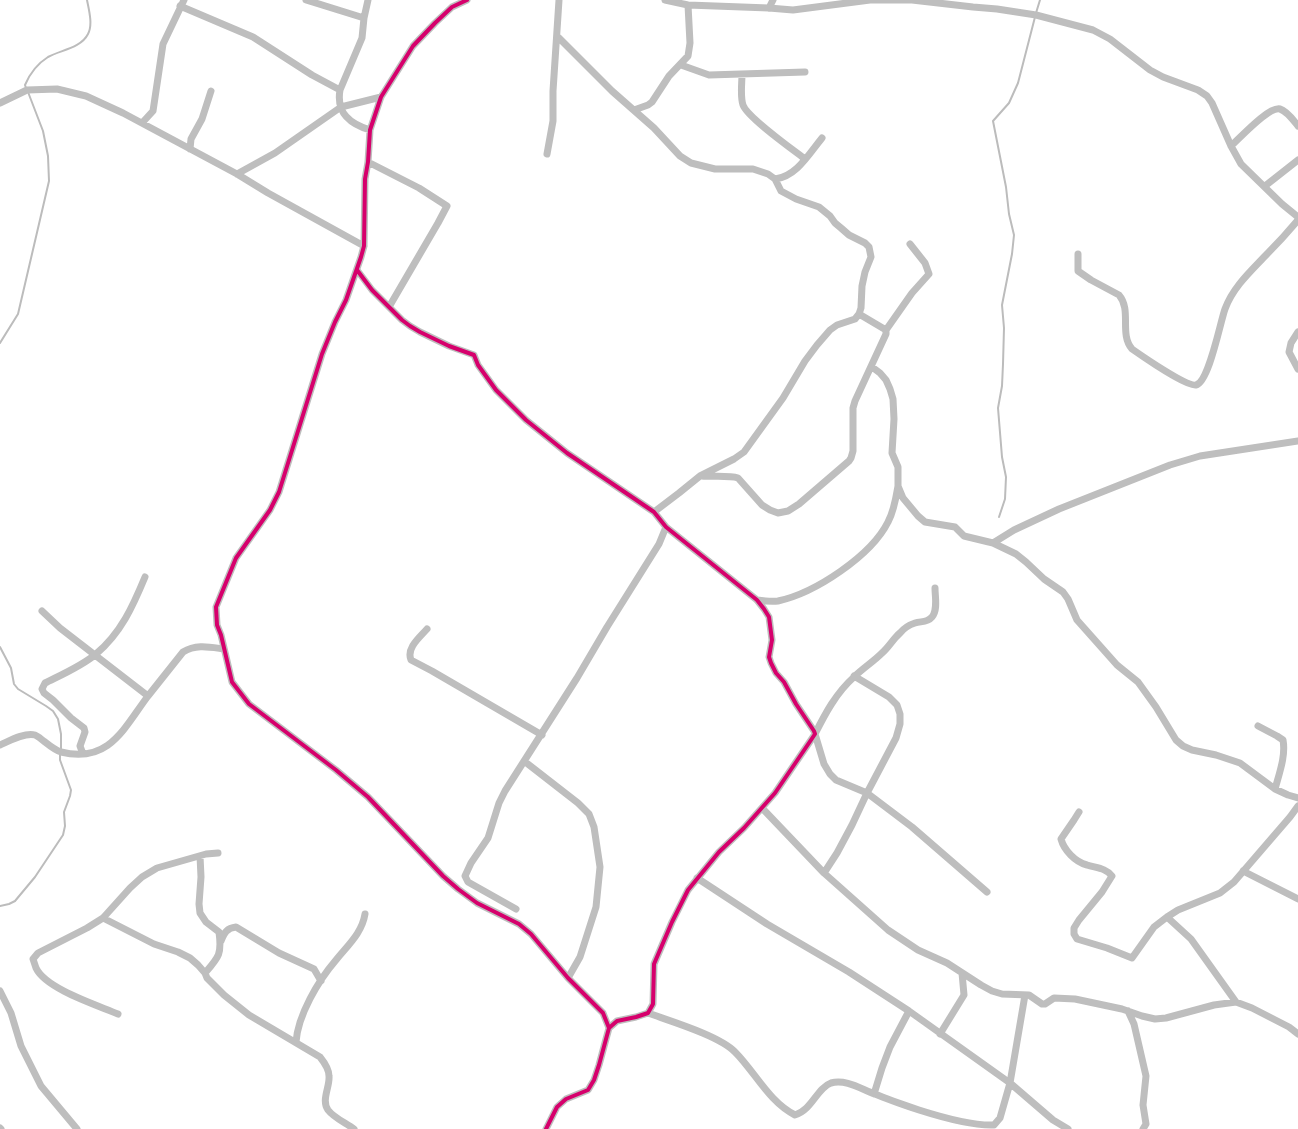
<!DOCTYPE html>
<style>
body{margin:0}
canvas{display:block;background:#fff}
</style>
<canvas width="1298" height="1129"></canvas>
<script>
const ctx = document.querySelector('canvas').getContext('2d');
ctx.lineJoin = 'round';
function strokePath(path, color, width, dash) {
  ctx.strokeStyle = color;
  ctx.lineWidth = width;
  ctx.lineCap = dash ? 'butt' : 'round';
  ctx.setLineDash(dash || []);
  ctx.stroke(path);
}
strokePath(new Path2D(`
 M 1036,13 L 1040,0
 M 26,88 L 25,85 C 30,73 37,64 48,57 C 61,50 81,48 88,34 C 93,25 89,10 87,0
 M 0,343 L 18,314 L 49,181 L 48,156 L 43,131 L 28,92
 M 999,517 L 1005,499 L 1006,477 L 1002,457 L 998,408 L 1002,386 L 1003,364 L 1004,328 L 1002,305 L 1012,254 L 1014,235 L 1009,214 L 1006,187 L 993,121 L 1009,103 L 1018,83 L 1035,17
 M 0,647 L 11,668 L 14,684 L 18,689 L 46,706 L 53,711 L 58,719 L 61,734 L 61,749
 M 0,906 L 9,904 L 15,901 L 35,877 L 63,835 L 65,826 L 64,812 L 70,796 L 71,790 L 60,760 L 60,754`), '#bcbcbc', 2);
strokePath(new Path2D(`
 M 306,0 L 364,18
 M 368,0 L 364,18 L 362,38 L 340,90 C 336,113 350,124 370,130
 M 467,0 L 452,7 L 435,23 L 413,46 L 381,97 L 370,130 L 368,162 L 365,179 L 364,246 L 361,257 L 346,300 L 335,322 L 322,354 L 279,492 L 270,510 L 236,558 L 216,607 L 217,625 L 221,635 L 232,682 L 249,704 L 336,770 L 368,797 L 443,876 L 458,889 L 477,903 L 519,924 L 531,934 L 568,978 L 603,1013 L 609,1028 L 599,1065 L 594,1080 L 588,1090 L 566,1099 L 557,1107 L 546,1129
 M 665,0 L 688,5 L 769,8 L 793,10 L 870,0 L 912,0 L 973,7 L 997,9 L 1036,15 L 1093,30 L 1110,39 L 1150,70 L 1163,77 L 1198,90 L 1207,96 L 1212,103 L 1231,146 L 1241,164 L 1282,204 L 1298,217
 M 180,6 L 253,37 L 312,75 L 340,90
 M 769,8 L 773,0
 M 557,36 L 612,91 L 654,128 L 680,156 L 691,163 L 715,169 L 753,169 L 768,174 L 775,179 L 781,191 L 796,199 L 819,207 L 830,216 L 835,223 L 841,228 L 849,235 L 865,243 L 869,247 L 871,257 L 865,272 L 862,286 L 861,308 L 859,314 L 855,319 L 837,325 L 830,330 L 817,345 L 805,361 L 783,398 L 744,452 L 734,459 L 700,476 L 679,493 L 654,512
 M 681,65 L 709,75 L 805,72
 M 742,74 C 742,84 740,96 743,105 C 747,117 792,149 805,159
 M 0,103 L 27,90 L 57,89 L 86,96 L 123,113 L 237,174 L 268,193 L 364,246
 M 634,110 L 648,105 L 652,102 L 669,76 L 688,56 L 690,43 L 688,5
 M 142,123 L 153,111 L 163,44 L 184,0
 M 1231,146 C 1240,138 1269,106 1280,109 C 1287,111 1294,121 1298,126
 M 190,149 L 191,139 L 202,119 L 211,91
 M 547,154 L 553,121 L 553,91 L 559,0
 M 368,162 L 419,188 L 447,206 L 438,223 L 389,307
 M 237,174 L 275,153 L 341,107 L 381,97
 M 775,179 C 796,177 809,154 822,138
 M 1265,186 L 1298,160
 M 1078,254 L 1078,271 L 1091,280 L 1119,295 C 1132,310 1119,334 1132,349 C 1142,356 1187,387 1196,385 C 1209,382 1220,323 1225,309 C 1233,287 1251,271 1267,254 C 1278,243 1288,232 1298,220
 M 357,270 L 372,290 L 402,320 L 410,326 L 420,332 L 449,346 L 474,355 L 478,365 L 496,390 L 526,420 L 567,453 L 654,512 L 666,527 L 757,600 L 764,609 L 769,617 L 772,640 L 769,657 L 771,663 L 776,673 L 784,682 L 796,704 L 814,731 L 815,734 L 811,740 L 775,793 L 744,828 L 719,852 L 688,890 L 672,922 L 654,964 L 653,1004 L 648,1013 L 636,1017 L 617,1021 L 609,1028
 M 886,330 L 912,293 L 929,274 L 925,263 L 910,244
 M 1298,332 L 1291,343 L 1289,352 L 1298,369
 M 872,367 L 880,373 L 886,380 L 890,389 L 893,399 L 894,419 L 892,453 L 898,467 L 898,486 L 903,498 L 918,516 L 925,522 L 955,527 L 964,536 L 993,543 L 1016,554 L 1026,562 L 1044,579 L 1063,592 L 1068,599 L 1077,620 L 1117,665 L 1138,682 L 1156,707 L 1176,740 L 1183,746 L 1192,750 L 1216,755 L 1240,763 L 1275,789 L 1288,795 L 1298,798
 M 702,476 C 712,477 729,475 738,478 L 762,505 L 770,510 L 778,513 L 788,511 L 799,504 L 849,461 L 851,458 L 853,451 L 853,408 L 855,401 L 886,334 L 886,330 L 859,314
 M 993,543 L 1014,530 L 1059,509 L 1170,465 L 1200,456 L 1298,441
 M 935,588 C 935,597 938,610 932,617 C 927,623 921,621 915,623 C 909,625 904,628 900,633 C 893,639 889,647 882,653 C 873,662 863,668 854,677 C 836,693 825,714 815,734 L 824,764 L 830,774 L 836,780 L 867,793 L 912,827 L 987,892
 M 757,600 C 764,601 771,602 778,601 C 815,593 871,556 888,522 C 894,511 896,498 898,486
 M 42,611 L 60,628 L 148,696
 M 427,629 C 420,637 406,648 411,660 L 432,671 L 542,735
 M 1258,726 L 1277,736 L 1283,740 C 1286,756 1279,774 1275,789
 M 0,745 C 9,741 25,732 35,735 C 38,736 42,740 45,742 C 50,746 55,750 61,752 C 109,764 124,728 148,696 C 160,681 171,667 183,652 C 196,644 209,647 224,649
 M 83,754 L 80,746 L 85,732 L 84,728 L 71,718 L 53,700 L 44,693 L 42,689 L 45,683 C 61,675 82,666 96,654 C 121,633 133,606 145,577
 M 524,761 L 578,803 L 589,814 L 594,827 L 600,867 L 596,907 L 580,957 L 568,978
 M 762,808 L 824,873 L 888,930 L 918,950 L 947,963 L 981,985 L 992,991 L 1002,994 L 1029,995 L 1042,1004 L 1045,1004 L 1054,998 L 1075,999 L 1122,1009 L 1142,1016 L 1155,1019 L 1166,1018 L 1214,1005 L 1236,1002 L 1252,1008 L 1289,1027 L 1298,1034
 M 1079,812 L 1074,820 L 1061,839 C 1064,850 1075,862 1087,865 C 1096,868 1106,868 1112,876 L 1102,892 L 1079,920 L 1074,928 L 1074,934 L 1077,939 L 1107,948 L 1132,958 L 1154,927 L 1167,917 L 1178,910 L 1220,893 L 1234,882 L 1290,817 L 1298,806
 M 200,856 L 201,877 L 199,904 L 200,913 L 206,922 L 219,932 C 222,954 219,957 205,973
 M 1243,871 L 1298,899
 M 824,873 L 837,853 L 852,825 L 867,793 L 896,738 L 900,724 L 900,714 L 897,705 L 889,697 L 854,676
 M 697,878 L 767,924 L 849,972 L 909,1011 L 1010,1083 L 1053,1120 L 1068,1129
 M 516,909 L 468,882 L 465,876 L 471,863 L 488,838 L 499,803 L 505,791 L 577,678 L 607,627 L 659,544 L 666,527
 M 1167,917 L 1191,939 L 1236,1002
 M 103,918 L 154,944 L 178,952 L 190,958 L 198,965 L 205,973 L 207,978 L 224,995 L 249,1015 L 320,1057 C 324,1062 329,1069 329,1076 C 330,1087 321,1100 328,1110 C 334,1118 346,1123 354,1129
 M 221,941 C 224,934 226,928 236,927 L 279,953 L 314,969 L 321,981
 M 0,991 L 11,1013 L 21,1046 L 41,1086 L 77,1129
 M 1128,1011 L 1134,1024 L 1146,1076 L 1143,1105 L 1146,1124 L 1143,1129
 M 648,1013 C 670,1021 720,1036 735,1052 C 755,1072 769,1102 795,1115 C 812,1110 817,1088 831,1083 C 846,1079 861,1089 875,1094 C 889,1100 904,1105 919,1110 C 941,1117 971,1126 994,1125 L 1000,1118 L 1010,1083 L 1025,995
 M 118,1014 C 97,1005 46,989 36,968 C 35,965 34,962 33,959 L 38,953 L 87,928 L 103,918 L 130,888 L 142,877 L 157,868 L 206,854 L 218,853
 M 940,1034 L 964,995 L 962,973
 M 296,1042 C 298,1015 318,981 336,960 C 348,945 362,933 365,914
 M 874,1094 L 882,1068 L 890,1047 L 909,1011
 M 0,1128 L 1,1129`), '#bebebe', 7);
strokePath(new Path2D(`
 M 467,0 L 452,7 L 435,23 L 413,46 L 381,97 L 370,130 L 368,162 L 365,179 L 364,246 L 361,257 L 346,300 L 335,322 L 322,354 L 279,492 L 270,510 L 236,558 L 216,607 L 217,625 L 221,635 L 232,682 L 249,704 L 336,770 L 368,797 L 443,876 L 458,889 L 477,903 L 519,924 L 531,934 L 568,978 L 603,1013 L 609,1028 L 599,1065 L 594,1080 L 588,1090 L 566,1099 L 557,1107 L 546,1129
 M 357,270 L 372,290 L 402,320 L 410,326 L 420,332 L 449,346 L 474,355 L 478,365 L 496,390 L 526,420 L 567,453 L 654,512 L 666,527 L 757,600 L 764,609 L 769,617 L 772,640 L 769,657 L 771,663 L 776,673 L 784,682 L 796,704 L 814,731 L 815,734 L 811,740 L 775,793 L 744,828 L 719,852 L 688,890 L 672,922 L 654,964 L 653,1004 L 648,1013 L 636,1017 L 617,1021 L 609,1028`), '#d6006c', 4);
</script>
